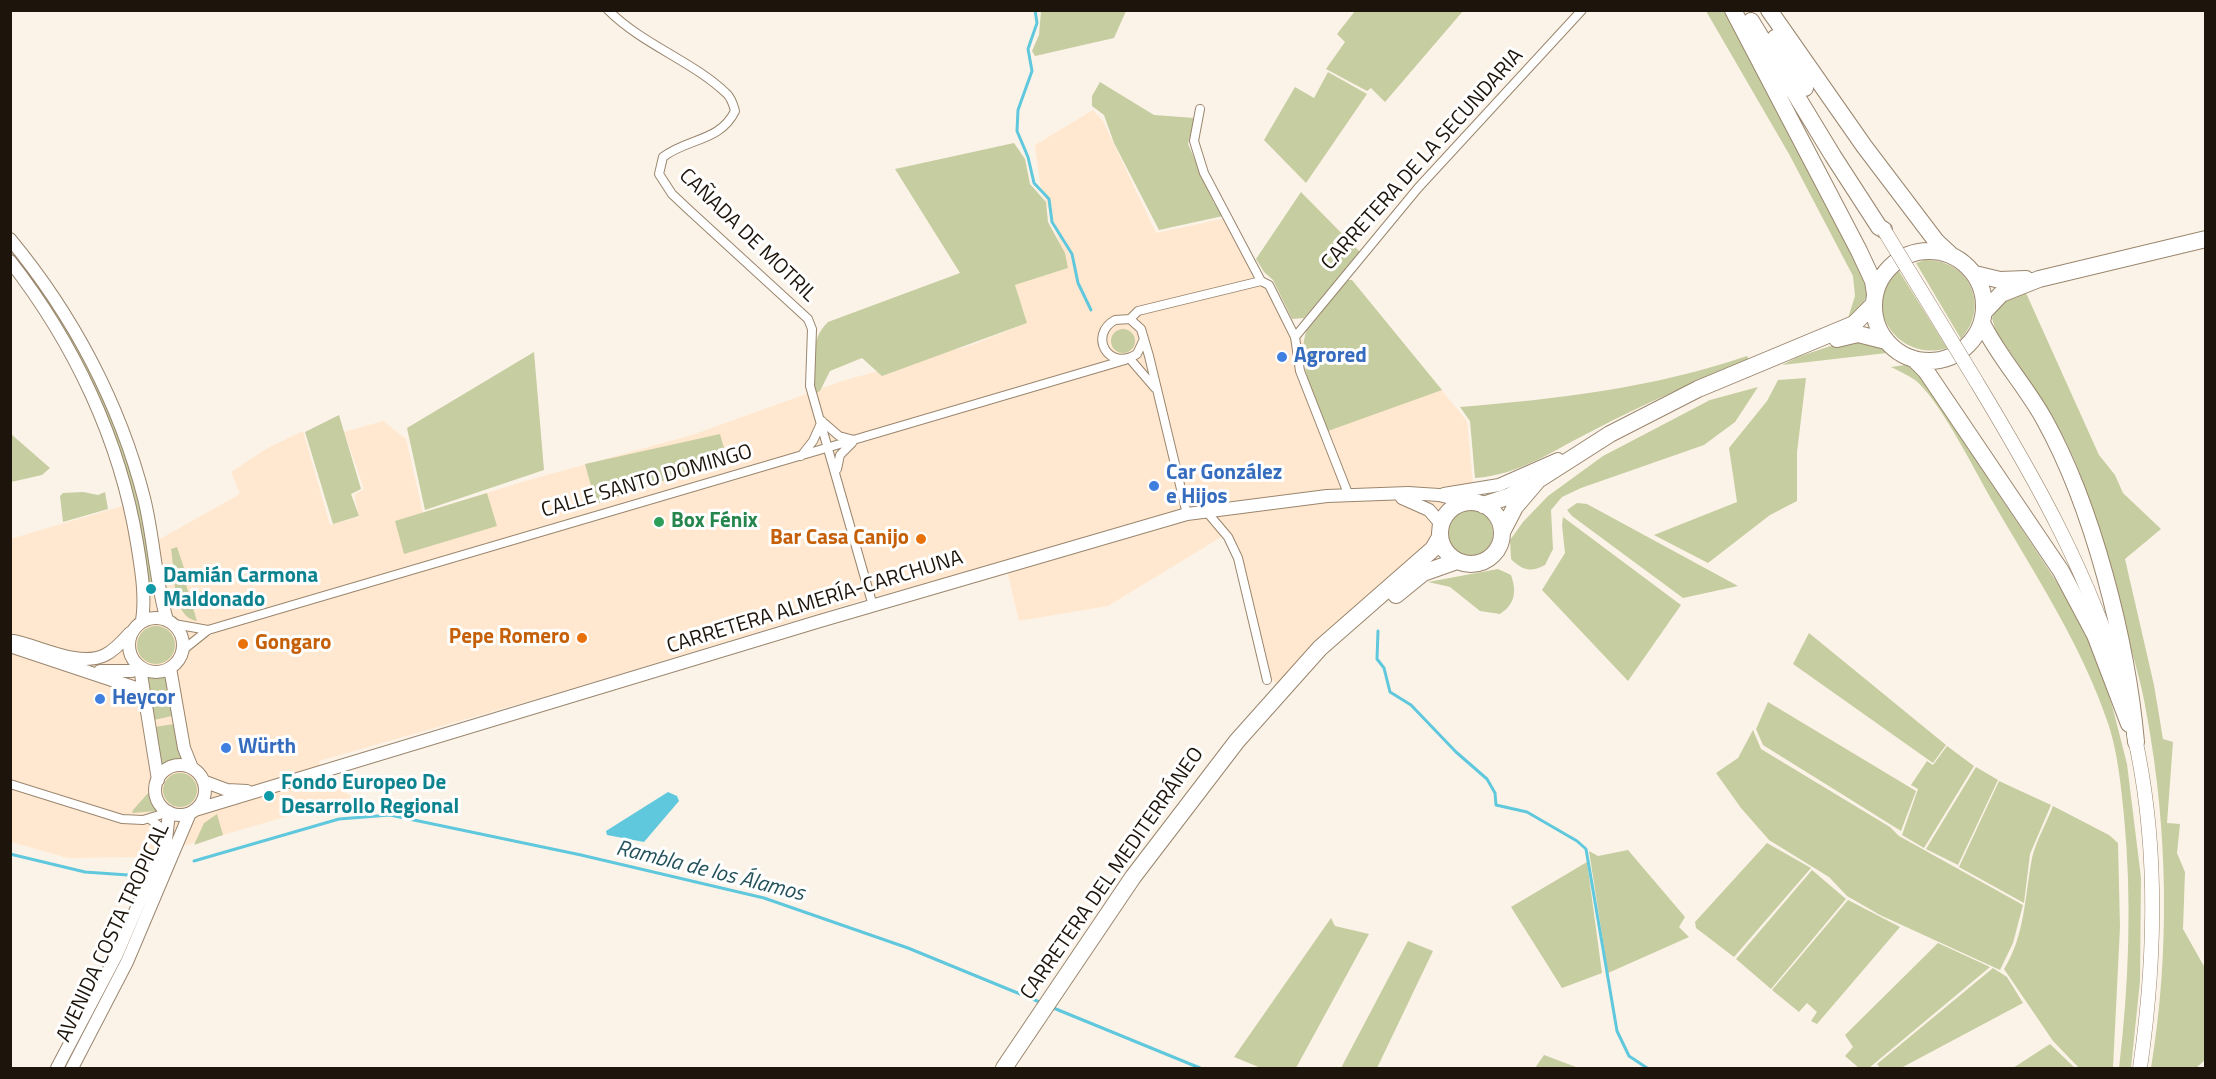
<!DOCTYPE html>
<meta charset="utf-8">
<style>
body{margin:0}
#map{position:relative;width:2216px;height:1079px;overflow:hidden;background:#fcf3e8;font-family:"Titillium Web",sans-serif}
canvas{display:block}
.frame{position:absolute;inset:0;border:12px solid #1d150c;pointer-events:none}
</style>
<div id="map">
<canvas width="2216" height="1079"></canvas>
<div class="frame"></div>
</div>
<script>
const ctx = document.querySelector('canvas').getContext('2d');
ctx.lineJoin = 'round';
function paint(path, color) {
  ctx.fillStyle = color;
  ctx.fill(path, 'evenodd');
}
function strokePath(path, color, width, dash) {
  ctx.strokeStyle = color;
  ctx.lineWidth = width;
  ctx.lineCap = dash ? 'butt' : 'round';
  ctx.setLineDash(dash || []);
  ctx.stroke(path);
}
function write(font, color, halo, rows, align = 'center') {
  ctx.font = font + ' "Titillium Web",sans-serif';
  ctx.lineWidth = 6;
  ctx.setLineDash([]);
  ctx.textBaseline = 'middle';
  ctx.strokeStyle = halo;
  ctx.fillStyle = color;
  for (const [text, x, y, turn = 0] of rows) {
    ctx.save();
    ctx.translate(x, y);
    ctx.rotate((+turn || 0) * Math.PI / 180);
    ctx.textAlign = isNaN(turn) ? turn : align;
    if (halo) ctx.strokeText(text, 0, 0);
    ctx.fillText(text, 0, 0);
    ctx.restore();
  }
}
paint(new Path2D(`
 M 1093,110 L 1103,121 L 1156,233 L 1231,217 L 1254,273 L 1303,341 L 1352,282 L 1467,421 L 1473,483 L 1432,547 L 1277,685 L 1260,666 L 1236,560 L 1223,536 L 1108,606 L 1019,621 L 1005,562 L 860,601 L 547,696 L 319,761 L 323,780 L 353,797 L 223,835 L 140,857 L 68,858 L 11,842 L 10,539 L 129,504 L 144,548 L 240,494 L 231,472 L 266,449 L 303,431 L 330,525 L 359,517 L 354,495 L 364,489 L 344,432 L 383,421 L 406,439 L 423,513 L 525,481 L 692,435 L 842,381 L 972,345 L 1027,323 L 1015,285 L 1068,268 L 1040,184 L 1035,145 Z`), '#ffe8cf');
paint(new Path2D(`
 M 1041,11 L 1041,10 L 1126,11 L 1114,38 L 1035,56 L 1032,51 L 1039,35 Z
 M 1355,11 L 1355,10 L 1463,11 L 1385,102 L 1371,88 L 1367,91 L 1326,69 L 1345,42 L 1337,34 Z
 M 1706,11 L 1726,11 L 1858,267 L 1868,292 L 1859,314 L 1848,318 L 1855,296 L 1853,276 L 1789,154 Z
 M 1328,72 L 1367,94 L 1306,183 L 1264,140 L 1295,87 L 1314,98 Z
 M 1100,82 L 1154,115 L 1195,118 L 1188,144 L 1214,203 L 1223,216 L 1159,230 L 1114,143 L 1104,115 L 1092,106 L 1092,96 Z
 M 1014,143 L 1025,159 L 1030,184 L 1046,202 L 1048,222 L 1065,253 L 1068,268 L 1015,285 L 1027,323 L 882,376 L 862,358 L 830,371 L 820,391 L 816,393 C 812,368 809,340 828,322 L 960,273 L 895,169 Z
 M 1301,192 L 1360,252 L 1304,318 L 1292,319 L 1273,280 L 1264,272 L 1256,259 Z
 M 10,248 C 69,321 115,407 139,499 C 147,530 151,562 156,593 L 148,594 L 87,372 L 49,306 L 11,252 Z
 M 1925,260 C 1969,259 1991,306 1961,339 L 1916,263 Z
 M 1899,271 L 1947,348 C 1898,364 1857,302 1899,271 Z
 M 1347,280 L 1352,280 L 1442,390 L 1328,431 C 1317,401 1293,360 1308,327 C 1316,310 1335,294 1347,280 Z
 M 2026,293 L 2099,455 L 2115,475 L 2123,493 L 2161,529 L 2125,559 L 2154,685 L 2163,739 L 2173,742 L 2167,823 L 2180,824 L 2177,853 L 2185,872 L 2183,929 L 2205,968 L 2205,1060 L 2196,1068 L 2151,1068 C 2170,954 2168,831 2147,716 C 2141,679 2129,643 2119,606 C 2106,557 2094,507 2074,459 C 2054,413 2024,373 1996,332 L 1992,318 L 2000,303 Z
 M1111 341a12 12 0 1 1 24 0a12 12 0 1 1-24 0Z
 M 1848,340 L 1880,347 L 1887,353 L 1782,365 L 1798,357 Z
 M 534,352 L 544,470 L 425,510 L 407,428 Z
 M 1747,356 L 1750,361 C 1697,380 1644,404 1594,430 C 1555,449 1521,475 1475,478 L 1470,421 L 1460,407 C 1558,399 1653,388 1747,356 Z
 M 1905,365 L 1916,369 L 2058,584 L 2096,653 L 2113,709 L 2127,764 L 2141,878 L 2140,981 L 2131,1068 L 2119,1068 C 2129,984 2132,900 2124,816 C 2121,786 2118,755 2109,726 C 2082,645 2035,575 1993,502 C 1975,471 1940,400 1915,380 C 1908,375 1899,371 1891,367 Z
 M 1806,378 L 1797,452 L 1797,501 L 1770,515 L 1708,563 L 1654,535 L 1737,502 L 1729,448 L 1767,401 L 1778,380 Z
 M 1758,387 L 1735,422 L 1704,445 L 1581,488 L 1562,497 L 1551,510 L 1553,549 L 1545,565 C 1530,573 1522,570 1511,559 L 1510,540 L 1523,522 L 1548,496 L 1603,456 L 1710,400 Z
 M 339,415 L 361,489 L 351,494 L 359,516 L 333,524 L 305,432 Z
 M 11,434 L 50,468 L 42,475 L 11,482 Z
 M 720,434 L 727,459 L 596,504 L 585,464 Z
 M 83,492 L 98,495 L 105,492 L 108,509 L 63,522 L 60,496 L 63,493 Z
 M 487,493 L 497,526 L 404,554 L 395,521 Z
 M 1577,503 L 1587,504 L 1738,586 L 1683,598 L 1572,516 L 1567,510 Z
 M1447 533a23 23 0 1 1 46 0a23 23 0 1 1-46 0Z
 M 1563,517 L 1681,605 L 1628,681 L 1542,590 L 1565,553 L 1562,525 Z
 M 177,547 L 188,580 L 185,581 L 197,621 C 171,617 175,571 171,549 Z
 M 1498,569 L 1511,575 C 1517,592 1515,604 1500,614 L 1480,611 L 1450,587 L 1428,582 Z
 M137 645a19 19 0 1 1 38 0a19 19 0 1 1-38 0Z
 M 1809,633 L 1946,745 L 1933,763 L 1793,664 Z
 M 166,677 L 172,716 L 154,720 L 146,678 Z
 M 1768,702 L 1916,791 L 1901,831 L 1763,745 L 1756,729 Z
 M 174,724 L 182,759 L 171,760 L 160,767 L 154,727 Z
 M 1753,730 L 1761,749 L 1890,827 L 1899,836 L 2023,905 L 2013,943 L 2000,970 L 1880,915 L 1847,896 L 1829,877 L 1769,840 L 1741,808 L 1716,773 L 1738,758 Z
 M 1947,746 L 1974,766 L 1924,848 L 1902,835 L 1918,789 L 1911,785 L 1927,761 L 1933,765 Z
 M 1976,767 L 1998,780 L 1958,865 L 1926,849 Z
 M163 790a17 17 0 1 1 34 0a17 17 0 1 1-34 0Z
 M 1999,781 L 2051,805 L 2030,854 L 2024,903 L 1959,867 Z
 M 149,792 L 157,811 L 132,813 L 133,810 Z
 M 2053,806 L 2109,835 L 2118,843 L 2120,927 L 2113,1068 L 2079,1068 L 2053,1041 L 2004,969 C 2025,936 2025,895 2032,858 C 2036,841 2047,822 2053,806 Z
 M 217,814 L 223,835 L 194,845 L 204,823 Z
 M 1767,843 L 1811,868 L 1734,957 L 1696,928 L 1695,922 Z
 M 1628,850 L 1685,917 L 1679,927 L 1689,937 L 1608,973 L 1589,851 L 1598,856 Z
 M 1587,862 L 1602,973 L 1562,988 L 1511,907 Z
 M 1812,870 L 1846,899 L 1771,989 L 1736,959 Z
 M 1848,900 L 1900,927 L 1817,1024 L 1811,1021 L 1817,1012 L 1807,1003 L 1799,1012 L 1772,990 Z
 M 1331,918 L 1335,926 L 1369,934 L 1296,1068 L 1261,1068 L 1234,1057 Z
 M 1408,941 L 1433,951 L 1377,1068 L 1341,1068 Z
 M 1938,943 L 1990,967 L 1869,1068 L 1859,1068 L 1845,1056 L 1853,1047 L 1845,1035 Z
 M 1993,968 L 2007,977 L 2023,1003 L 1901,1068 L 1880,1068 L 1877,1064 Z
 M 2050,1044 L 2075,1068 L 2013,1068 Z
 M 1544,1055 L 1576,1067 L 1535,1068 Z`), '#c6cda0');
paint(new Path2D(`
 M 668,792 L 677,796 L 679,801 L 644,842 L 607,835 L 606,831 Z`), '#60c8dd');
strokePath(new Path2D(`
 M 1035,10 L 1037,23 L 1028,49 L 1032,71 L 1018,110 L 1017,131 L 1028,157 L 1034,183 L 1049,199 L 1052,222 L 1072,254 L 1078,283 L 1091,310
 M 1378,631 L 1377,659 L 1384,668 L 1390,692 L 1411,705 L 1456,752 L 1487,779 L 1495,793 L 1496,805 L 1527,812 L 1577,841 L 1586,849 L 1617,1031 L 1629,1056 L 1647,1068
 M 10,854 L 85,872 L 128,875
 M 194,861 L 339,819 L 390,815 L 581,855 L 764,898 L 908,948 L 1042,1003
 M 1051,1007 L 1200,1068`), '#60c8dd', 3);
const street = new Path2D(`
 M 608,10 C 643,45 693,61 727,94 C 732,99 733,104 735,111 C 720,142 687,138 663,157 L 659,174 L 672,194 L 689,210 L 808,319 L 812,329 L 810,386 L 873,606
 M 1200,109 L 1194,141 L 1204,173 L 1261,281
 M 1261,281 L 1269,285 L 1295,337 L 1300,371 L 1349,496
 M 1130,319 L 1138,311 L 1261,281
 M 1295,337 L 1418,188 L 1582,10
 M 1144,339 L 1137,354 C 1108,372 1088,335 1115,320 L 1130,319 L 1141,329 L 1149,356 L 1187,514
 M 1130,359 L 1155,388
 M 824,423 L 839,436 L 854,440
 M 801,456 L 813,441 L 822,421
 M 837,469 L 840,455 L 852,443
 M 1206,511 L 1228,537 L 1238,558 L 1267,680
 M 174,624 L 208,630
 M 183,650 L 208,630 L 1125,360
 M 10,784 L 122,819 L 143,820 L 169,812
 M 150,819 L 159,826 L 166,839`);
const secondary = new Path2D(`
 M 10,239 C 73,315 120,404 144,498 C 154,538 155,580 167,620
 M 10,261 C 74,343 120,440 137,543 C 141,568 146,595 142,621
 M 1444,494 L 1499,485 L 1558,459
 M 1402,498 L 1429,510 L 1441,524
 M129 645a27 27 0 1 1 54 0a27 27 0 1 1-54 0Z
 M 13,641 C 40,646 79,668 105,655 C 115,650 123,641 130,633
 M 10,646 L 133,687 L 147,701
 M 140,668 L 158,780
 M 170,668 L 184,748 L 192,768
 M 100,671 L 132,671 L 137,666
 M155 790a25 25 0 1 1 50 0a25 25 0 1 1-50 0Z
 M 203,781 L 227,790 L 247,791
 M 195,810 L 820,621 L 1187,514 L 1327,496 L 1408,493 L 1439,495 L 1467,502
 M 57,1068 L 116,956 L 166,840 L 169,812
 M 72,1068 L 127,962 L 190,813`);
const primary = new Path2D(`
 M 1976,381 C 2037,482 2088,572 2123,686
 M 2134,734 C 2159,844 2156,957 2140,1068`);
const highway = new Path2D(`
 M 1733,10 L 1859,251 L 1873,281 L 1875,294
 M 1769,10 L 1864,146 L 1936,241 L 1950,254
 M 1751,21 L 1833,156 L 1879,227 L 1884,230
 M 1775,38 L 1805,88
 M1874 306a55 55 0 1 1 110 0a55 55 0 1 1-110 0Z
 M 1975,274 L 2000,280 L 2026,279
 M 1984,312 L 2001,294 L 2039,279 L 2206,239
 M 1982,323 C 1998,356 2025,385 2044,419 C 2093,507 2127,641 2136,742
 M 1837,339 L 1858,334 L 1886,341
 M 1914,359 L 1926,371 L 2061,571 L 2095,635 L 2129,724
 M1440 533a31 31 0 1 1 62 0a31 31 0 1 1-62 0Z
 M 1483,505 L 1510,496 L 1526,486
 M 1502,532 L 1515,507 L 1538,480 L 1610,434 L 1698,389 L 1854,324 L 1874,304
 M 1396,595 L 1423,573 L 1457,561
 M 1004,1068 L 1133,877 L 1237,741 L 1320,648 L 1433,549 L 1440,537`);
strokePath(street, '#9a866e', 10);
strokePath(secondary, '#9a866e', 14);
strokePath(primary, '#9a866e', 15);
strokePath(highway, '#9a866e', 18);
strokePath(street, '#fff', 8);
strokePath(secondary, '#fff', 12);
strokePath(primary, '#fff', 14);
strokePath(highway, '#fff', 16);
const primaryBridge = new Path2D(`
 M 1884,230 L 1976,381`);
strokePath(primaryBridge, '#9a866e', 15, []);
strokePath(primaryBridge, '#fff', 14);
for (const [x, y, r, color] of [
 [1282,357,6,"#3f7fe0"],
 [1154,486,6,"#3f7fe0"],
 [659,522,6,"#2e9e5b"],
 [921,539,6,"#e8710a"],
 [151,589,6,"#0f9aa8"],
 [582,638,6,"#e8710a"],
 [243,644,6,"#e8710a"],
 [100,699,6,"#3f7fe0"],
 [226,748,6,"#3f7fe0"],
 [269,796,6,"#0f9aa8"]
]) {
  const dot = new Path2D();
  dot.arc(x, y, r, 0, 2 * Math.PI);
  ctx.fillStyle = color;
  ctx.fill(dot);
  strokePath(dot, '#fff', 2);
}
write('21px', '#1d150c', '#fff', [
 ["CARRETERA DE LA SECUNDARIA",1423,160,-48],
 ["CAÑADA DE MOTRIL",747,236,44],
 ["CALLE SANTO DOMINGO",647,482,-16],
 ["CARRETERA ALMERÍA-CARCHUNA",815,603,-17],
 ["CARRETERA DEL MEDITERRÁNEO",1113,874,-55],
 ["AVENIDA COSTA TROPICAL",114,933,-65]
]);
write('bold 21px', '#366cbe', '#fff', [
 ["Agrored",1294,357],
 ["Car González",1166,474],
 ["e Hijos",1166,498],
 ["Heycor",112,699],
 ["Würth",238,748]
], 'left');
write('bold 21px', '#27864d', '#fff', [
 ["Box Fénix",671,522]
], 'left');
write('bold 21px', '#c56008', '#fff', [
 ["Bar Casa Canijo",909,539],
 ["Pepe Romero",570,638],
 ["Gongaro",255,644,"left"]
], 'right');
write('bold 21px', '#0d838f', '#fff', [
 ["Damián Carmona",163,577],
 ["Maldonado",163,601],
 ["Fondo Europeo De",281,784],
 ["Desarrollo Regional",281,808]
], 'left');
write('italic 22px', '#24525b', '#fff', [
 ["Rambla de los Álamos",710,872,14]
]);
</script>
